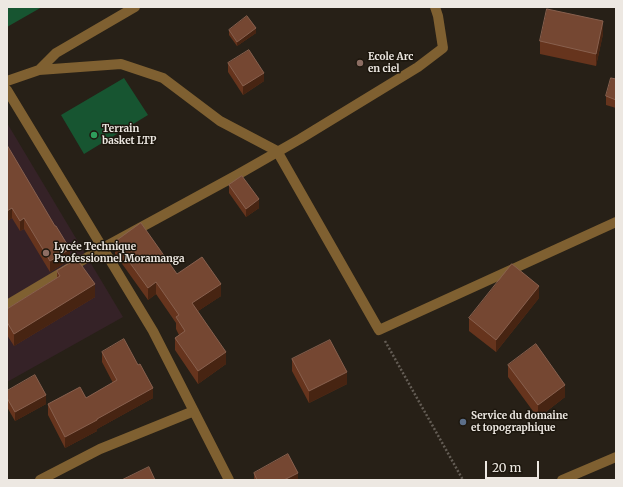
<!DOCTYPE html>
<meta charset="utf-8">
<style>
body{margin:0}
#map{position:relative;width:623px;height:487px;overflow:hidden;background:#272017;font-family:Merriweather,serif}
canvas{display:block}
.frame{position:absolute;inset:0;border:8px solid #ede8e2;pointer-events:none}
.scale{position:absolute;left:485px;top:461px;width:54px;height:18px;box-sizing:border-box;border:2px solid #ede8e2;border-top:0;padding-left:5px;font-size:12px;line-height:14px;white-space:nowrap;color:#ede8e2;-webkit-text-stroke:3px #1d170e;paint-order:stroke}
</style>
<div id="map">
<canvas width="623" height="487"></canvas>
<div class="frame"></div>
<div class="scale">20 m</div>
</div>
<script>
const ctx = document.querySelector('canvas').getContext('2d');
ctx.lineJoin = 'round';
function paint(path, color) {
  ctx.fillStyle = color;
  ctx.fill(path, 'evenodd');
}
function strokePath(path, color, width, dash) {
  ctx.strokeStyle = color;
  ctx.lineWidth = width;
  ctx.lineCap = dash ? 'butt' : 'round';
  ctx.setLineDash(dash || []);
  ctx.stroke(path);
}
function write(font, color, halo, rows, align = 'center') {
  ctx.font = font + ' Merriweather,serif';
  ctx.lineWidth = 3;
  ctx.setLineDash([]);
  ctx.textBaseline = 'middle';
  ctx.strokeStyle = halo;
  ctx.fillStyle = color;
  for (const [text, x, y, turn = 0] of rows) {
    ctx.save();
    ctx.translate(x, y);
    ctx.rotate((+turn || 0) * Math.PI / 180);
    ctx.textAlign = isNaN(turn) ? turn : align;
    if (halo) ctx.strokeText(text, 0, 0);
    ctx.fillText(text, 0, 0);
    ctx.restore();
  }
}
paint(new Path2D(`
 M 7,123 L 123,317 L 7,382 Z`), '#352227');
paint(new Path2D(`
 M 7,7 L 42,7 L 7,27 Z
 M 124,78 L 148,115 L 84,154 L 61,115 Z`), '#175531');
strokePath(new Path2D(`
 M 385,341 L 463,480`), '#645d55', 2.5, [2, 2]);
strokePath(new Path2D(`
 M 39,70 L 56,53 L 135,7
 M 7,81 L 39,70 L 121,64 L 163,78 L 220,121 L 277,151 L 379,330 L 616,222
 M 7,90 L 153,331 L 229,480
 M 7,305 L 103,248 L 237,175 L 300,139 L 418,67 L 443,48 L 438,16 L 435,7
 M 40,480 L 100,449 L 194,411
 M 562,480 L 616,457`), '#7f6031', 10);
paint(new Path2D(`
 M 229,30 L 256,33 L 237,46 L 229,35 Z
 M 603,34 L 596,66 L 540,54 L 540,41 Z
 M 228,63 L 264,81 L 243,95 L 228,72 Z
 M 616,79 L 616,108 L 606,105 L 606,96 Z
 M 7,145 L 70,260 L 50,272 L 24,229 L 20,231 L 12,218 L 7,221 Z
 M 229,185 L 259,208 L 246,217 L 229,193 Z
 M 115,242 L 221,296 L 198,311 L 226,364 L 198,384 L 175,350 L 175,338 L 179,335 L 176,329 L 176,323 L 156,294 L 148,300 L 115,254 Z
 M 57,271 L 95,297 L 14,346 L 7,335 L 7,309 L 57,278 Z
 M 539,298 L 496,352 L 469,331 L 469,318 Z
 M 102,352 L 153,398 L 97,429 L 97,431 L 65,448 L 48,415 L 48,404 L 86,398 L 113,383 L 102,362 Z
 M 292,359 L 347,384 L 309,403 L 292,371 Z
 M 508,365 L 565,397 L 538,418 L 508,377 Z
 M 7,391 L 46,404 L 15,421 L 7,407 Z
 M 254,473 L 298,480 L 254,480 Z`), '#66341d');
paint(new Path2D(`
 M 603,21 L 603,34 L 596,66 L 596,54 Z
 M 256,28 L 256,33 L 237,46 L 237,42 Z
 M 264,73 L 264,81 L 243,95 L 243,86 Z
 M 259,199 L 259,208 L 246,217 L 246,209 Z
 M 12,208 L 12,218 L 7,221 L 7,211 Z
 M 24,218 L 24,229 L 20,231 L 20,221 Z
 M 70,249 L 70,260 L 50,272 L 50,261 Z
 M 156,282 L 156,294 L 148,300 L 148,288 Z
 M 95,284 L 95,297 L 14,346 L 14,334 Z
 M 221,284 L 221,296 L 192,315 L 192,303 Z
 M 539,286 L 539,298 L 496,352 L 496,340 Z
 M 226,352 L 226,364 L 198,384 L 198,371 Z
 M 347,372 L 347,384 L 309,403 L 309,391 Z
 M 565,385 L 565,397 L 538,418 L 538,405 Z
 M 153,388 L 153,398 L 97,429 L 97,431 L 65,448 L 65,437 Z
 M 46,395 L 46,404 L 15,421 L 15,412 Z
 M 298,473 L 298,480 L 284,480 Z`), '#472412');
const building = new Path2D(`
 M 547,9 L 603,21 L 596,54 L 540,41 Z
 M 247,16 L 256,28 L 237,42 L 229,30 Z
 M 249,50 L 264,73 L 243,86 L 228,63 Z
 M 611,78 L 616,79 L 616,100 L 606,96 Z
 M 7,145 L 55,226 L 56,226 L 70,249 L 50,261 L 24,218 L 20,221 L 12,208 L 7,211 Z
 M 242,176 L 259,199 L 246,209 L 229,185 Z
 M 141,223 L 177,274 L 202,257 L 221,284 L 192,303 L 226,352 L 198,371 L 175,338 L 185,331 L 176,317 L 179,315 L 156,282 L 148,288 L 115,242 Z
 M 77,259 L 95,284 L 14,334 L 7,322 L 7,309 L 60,276 L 57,271 Z
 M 512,264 L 539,286 L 496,340 L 469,318 Z
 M 124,339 L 138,365 L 140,364 L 153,388 L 97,419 L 97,420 L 65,437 L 48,404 L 80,387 L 86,398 L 117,380 L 102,352 Z
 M 330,340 L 347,372 L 309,391 L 292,359 Z
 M 536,344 L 565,385 L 538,405 L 508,365 Z
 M 35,375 L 46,395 L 15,412 L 7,398 L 7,391 Z
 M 288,454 L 298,473 L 284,480 L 257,480 L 254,473 Z
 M 149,467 L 155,480 L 122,480 Z`);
paint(building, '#754732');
strokePath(building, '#88604e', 1);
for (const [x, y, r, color] of [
 [360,63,4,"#8d6e63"],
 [94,135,4,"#2e9e5b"],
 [46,253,4,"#8d6e63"],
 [463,422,4,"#5c6f8a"]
]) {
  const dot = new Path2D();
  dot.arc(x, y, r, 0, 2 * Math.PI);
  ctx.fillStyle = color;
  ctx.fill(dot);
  strokePath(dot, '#1d170e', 1.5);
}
write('bold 10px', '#ede8e2', '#1d170e', [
 ["Ecole Arc",368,57],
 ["en ciel",368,69],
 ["Terrain",102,129],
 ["basket LTP",102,141],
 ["Lycée Technique",54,247],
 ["Professionnel Moramanga",54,259],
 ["Service du domaine",471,416],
 ["et topographique",471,428]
], 'left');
</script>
